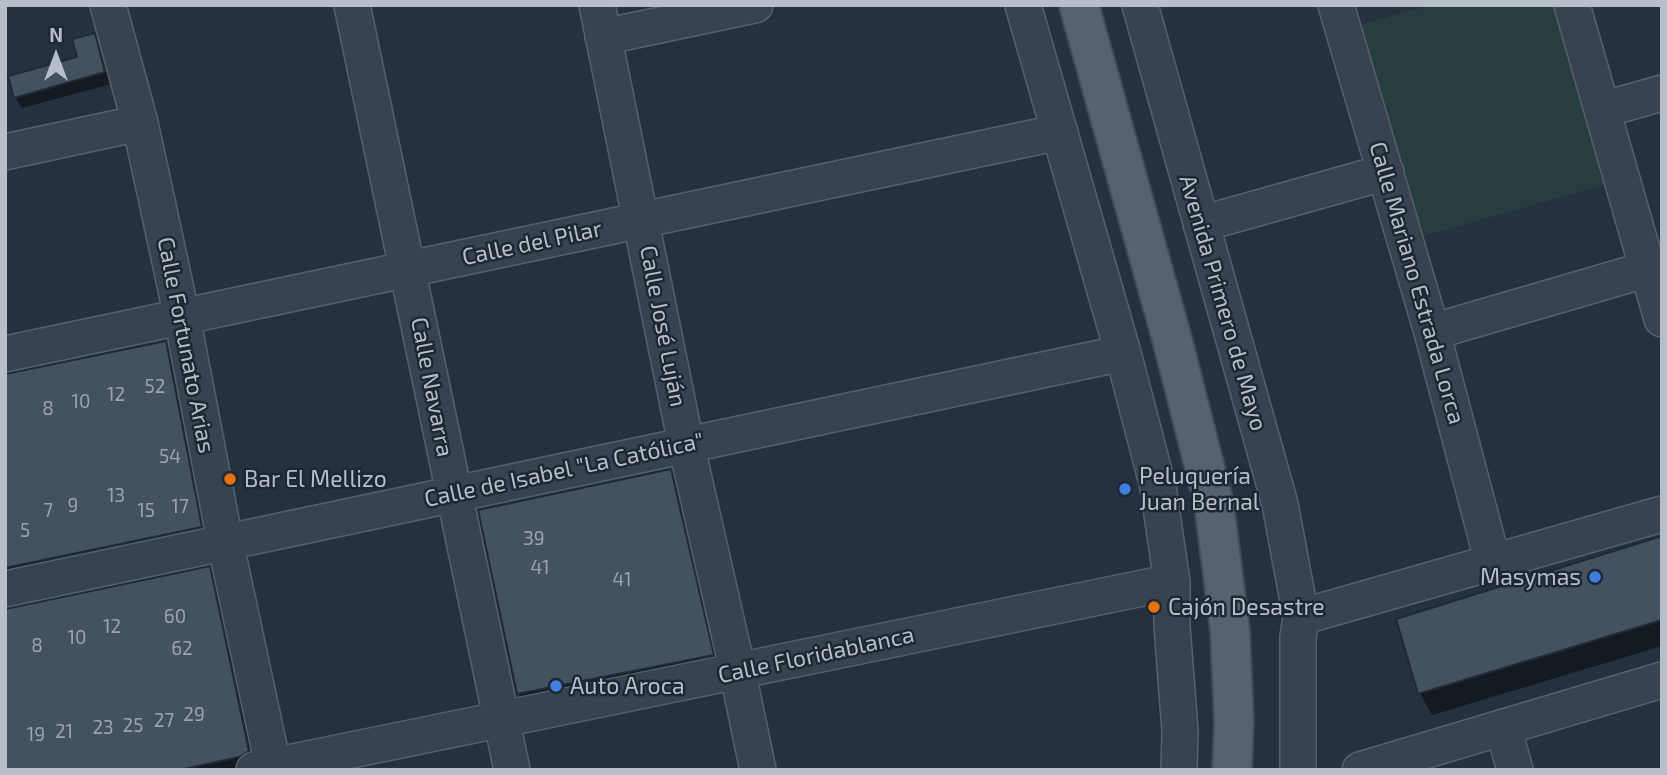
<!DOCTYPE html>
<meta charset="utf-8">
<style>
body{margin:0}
#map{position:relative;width:1667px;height:775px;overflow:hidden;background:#25313f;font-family:"Exo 2",sans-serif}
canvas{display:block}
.frame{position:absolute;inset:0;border:7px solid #b6beca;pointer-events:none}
.north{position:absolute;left:21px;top:21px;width:70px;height:70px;-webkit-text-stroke:5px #1e2834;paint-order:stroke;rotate:0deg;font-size:19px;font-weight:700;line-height:28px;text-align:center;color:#b6beca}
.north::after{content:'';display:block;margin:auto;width:24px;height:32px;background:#b6beca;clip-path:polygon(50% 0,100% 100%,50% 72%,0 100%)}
</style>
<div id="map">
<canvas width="1667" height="775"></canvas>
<div class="frame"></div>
<div class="north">N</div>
</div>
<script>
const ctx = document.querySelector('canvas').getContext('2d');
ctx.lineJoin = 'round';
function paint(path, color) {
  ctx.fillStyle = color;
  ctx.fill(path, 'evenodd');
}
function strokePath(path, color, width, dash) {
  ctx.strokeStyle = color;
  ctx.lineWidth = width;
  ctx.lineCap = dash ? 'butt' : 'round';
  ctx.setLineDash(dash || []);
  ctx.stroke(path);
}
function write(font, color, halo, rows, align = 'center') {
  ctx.font = font + ' "Exo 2",sans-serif';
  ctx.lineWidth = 5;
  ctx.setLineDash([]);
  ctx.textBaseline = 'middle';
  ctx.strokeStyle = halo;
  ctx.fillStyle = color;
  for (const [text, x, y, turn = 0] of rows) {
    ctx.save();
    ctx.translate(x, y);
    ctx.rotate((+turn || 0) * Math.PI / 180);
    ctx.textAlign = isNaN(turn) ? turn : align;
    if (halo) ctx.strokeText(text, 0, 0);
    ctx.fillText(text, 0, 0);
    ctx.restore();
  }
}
paint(new Path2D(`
 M 1431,5 L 1572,5 L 1622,180 L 1406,241 L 1344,29 Z`), '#273e40');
paint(new Path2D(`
 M 94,35 L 100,46 L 111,84 L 22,108 L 15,97 L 79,58 Z
 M 165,343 L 174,358 L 210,543 L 5,587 L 5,375 Z
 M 670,471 L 682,492 L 724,676 L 532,715 L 520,695 L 480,511 Z
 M 1662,538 L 1662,646 L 1432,715 L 1420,693 Z
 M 209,568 L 218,584 L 257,767 L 252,770 L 5,770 Z`), '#0007');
const building = new Path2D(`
 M 95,33 L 105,72 L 14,98 L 8,76 L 77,57 L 72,39 Z
 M 166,341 L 202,527 L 5,568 L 5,374 Z
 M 671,469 L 714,655 L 517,694 L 478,510 Z
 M 1662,536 L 1662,620 L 1418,694 L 1396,619 Z
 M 210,566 L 249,751 L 239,757 L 180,770 L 5,770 L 5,609 Z`);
paint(building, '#445161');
strokePath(building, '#202a36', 2);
const minor = new Path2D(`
 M 108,5 L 140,123 L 182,317 L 225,541 L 274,770
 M 352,5 L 512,770
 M 597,5 L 686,444 L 733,650 L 758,770
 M 1023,5 L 1123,353 L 1158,487 L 1172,582 L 1172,626 L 1180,731 L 1179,770
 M 1140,5 L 1280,504 L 1301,617 L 1298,637 L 1298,770
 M 1336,5 L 1432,332 L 1493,563
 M 1572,5 L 1662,319
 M 603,37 L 755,5
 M 1602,110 L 1662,93
 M 5,152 L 140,123
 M 1201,224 L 1386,172
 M 1432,332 L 1648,269
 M 5,354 L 1060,132
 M 5,589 L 1123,353
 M 1301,617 L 1662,514
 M 1503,727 L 1515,770
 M 254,770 L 1172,582
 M 1360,770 L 1662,680`);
const major = new Path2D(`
 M 1079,5 L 1172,339 L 1214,504 L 1230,631 L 1234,722 L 1232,770`);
strokePath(minor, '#57616d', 38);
strokePath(major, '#434c58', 42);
strokePath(minor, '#39434f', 35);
strokePath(major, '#57626f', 38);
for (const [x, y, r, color] of [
 [230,479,7,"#e8710a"],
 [1125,489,7,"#3f7fe0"],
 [1595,577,7,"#3f7fe0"],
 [1154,607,7,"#e8710a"],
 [556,686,7,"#3f7fe0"]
]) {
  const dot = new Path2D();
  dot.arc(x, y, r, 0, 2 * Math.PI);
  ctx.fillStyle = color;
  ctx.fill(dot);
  strokePath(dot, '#1e2834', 2.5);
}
write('19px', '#9aa3b0', null, [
 ["52",155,387],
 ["12",116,395],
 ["10",81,402],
 ["8",48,409],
 ["54",170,457],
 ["13",116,496],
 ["9",73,506],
 ["17",180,507],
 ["7",48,511],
 ["15",146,511],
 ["5",25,531],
 ["39",534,539],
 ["41",540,568],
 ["41",622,580],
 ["60",175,617],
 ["12",112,627],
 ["10",77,638],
 ["8",37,646],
 ["62",182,649],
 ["29",194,715],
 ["27",164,721],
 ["25",133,726],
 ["23",103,728],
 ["21",64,732],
 ["19",36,735]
]);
write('23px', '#b6beca', '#1e2834', [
 ["Calle del Pilar",532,243,-12],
 ["Calle Mariano Estrada Lorca",1417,283,74],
 ["Avenida Primero de Mayo",1223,303,74],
 ["Calle José Luján",663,326,79],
 ["Calle Fortunato Arias",186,345,79],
 ["Calle Navarra",432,387,79],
 ["Calle de Isabel \"La Católica\"",564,470,-12],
 ["Calle Floridablanca",816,655,-12]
]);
write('23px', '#b6beca', '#1e2834', [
 ["Peluquería",1139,476],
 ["Juan Bernal",1139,502],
 ["Bar El Mellizo",244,479],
 ["Masymas",1581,577,"right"],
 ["Cajón Desastre",1168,607],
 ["Auto Aroca",570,686]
], 'left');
</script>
